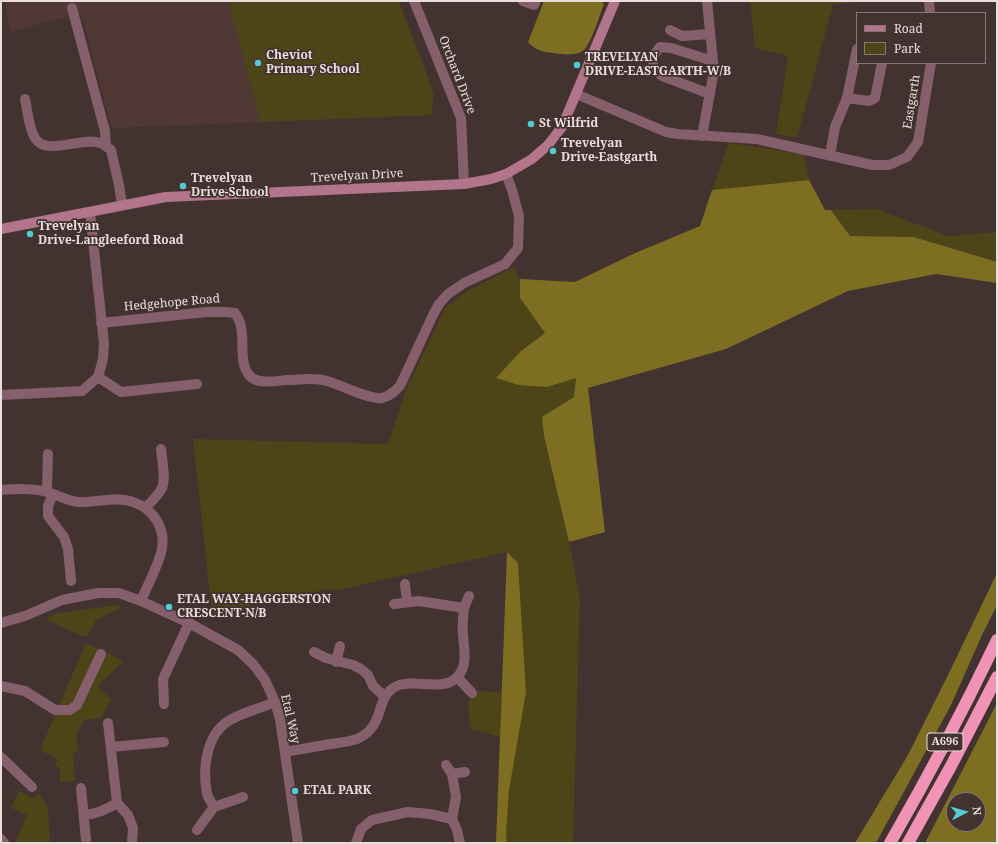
<!DOCTYPE html>
<style>
body{margin:0}
#map{position:relative;width:998px;height:844px;overflow:hidden;background:#423330;font-family:"Noto Serif",serif}
canvas{display:block}
.frame{position:absolute;inset:0;border:2px solid #e9dedd;pointer-events:none}
.legend{position:absolute;left:856px;top:12px;width:130px;height:52px;box-sizing:border-box;background:#423330;border:1px solid #857775;margin:0;padding:5px 7px;list-style:none;font-size:12px;color:#e9dedd}
.legend li{display:flex;align-items:center;gap:8px;height:20px}
.legend b{width:20px;border:1px solid #857775}
.north{position:absolute;left:946px;top:792px;width:40px;height:40px;box-sizing:border-box;background:#423330;border:1px solid #857775;border-radius:50%;rotate:84deg;font-size:11px;font-weight:700;line-height:16px;text-align:center;color:#e9dedd}
.north::after{content:'';display:block;margin:auto;width:14px;height:18px;background:#51ccd3;clip-path:polygon(50% 0,100% 100%,50% 72%,0 100%)}
</style>
<div id="map">
<canvas width="998" height="844"></canvas>
<div class="frame"></div>
<ul class="legend">
<li><b style="height:5px;background:#b2758b"></b>Road</li>
<li><b style="height:11px;background:#4d4418"></b>Park</li>
</ul>
<div class="north">N</div>
</div>
<script>
const ctx = document.querySelector('canvas').getContext('2d');
ctx.lineJoin = 'round';
function paint(path, color) {
  ctx.fillStyle = color;
  ctx.fill(path, 'evenodd');
}
function strokePath(path, color, width, dash) {
  ctx.strokeStyle = color;
  ctx.lineWidth = width;
  ctx.lineCap = dash ? 'butt' : 'round';
  ctx.setLineDash(dash || []);
  ctx.stroke(path);
}
function write(font, color, halo, rows, align = 'center') {
  ctx.font = font + ' "Noto Serif",serif';
  ctx.lineWidth = 3.5;
  ctx.setLineDash([]);
  ctx.textBaseline = 'middle';
  ctx.strokeStyle = halo;
  ctx.fillStyle = color;
  for (const [text, x, y, turn = 0] of rows) {
    ctx.save();
    ctx.translate(x, y);
    ctx.rotate((+turn || 0) * Math.PI / 180);
    ctx.textAlign = isNaN(turn) ? turn : align;
    if (halo) ctx.strokeText(text, 0, 0);
    ctx.fillText(text, 0, 0);
    ctx.restore();
  }
}
paint(new Path2D(`
 M 5,1 L 399,1 L 434,94 L 431,115 L 112,128 L 81,13 L 10,32 Z`), '#503935');
paint(new Path2D(`
 M 228,1 L 399,1 L 434,94 L 431,115 L 261,122 Z
 M 750,1 L 864,1 L 833,5 L 797,138 L 776,134 L 788,56 L 755,48 Z
 M 729,143 L 804,154 L 809,180 L 712,190 Z
 M 877,209 L 948,236 L 997,232 L 997,262 L 914,237 L 850,236 L 831,210 Z
 M 514,267 L 520,279 L 520,298 L 545,333 L 521,351 L 547,387 L 576,377 L 574,397 L 544,436 L 569,542 L 580,598 L 573,843 L 507,843 L 506,835 L 509,790 L 518,563 L 507,552 L 334,591 L 328,589 L 212,614 L 193,439 L 388,444 L 406,390 L 445,308 L 467,291 Z
 M 118,605 L 121,608 L 96,620 L 88,635 L 82,636 L 45,619 L 57,613 Z
 M 86,643 L 124,661 L 98,686 L 111,700 L 101,718 L 84,720 L 76,734 L 78,752 L 73,754 L 75,781 L 60,782 L 60,768 L 55,766 L 57,759 L 40,750 Z
 M 478,691 L 501,692 L 500,737 L 470,729 L 468,702 Z
 M 19,791 L 34,798 L 38,793 L 48,806 L 50,843 L 15,843 L 27,815 L 11,808 Z`), '#4d4418');
paint(new Path2D(`
 M 544,1 L 602,1 L 604,4 C 599,16 591,47 581,52 C 574,56 560,54 553,53 C 543,52 535,50 528,42 Z
 M 809,180 L 825,210 L 831,210 L 850,236 L 914,237 L 997,262 L 997,283 L 936,274 L 848,291 L 726,349 L 588,388 L 605,532 L 569,542 L 544,436 L 542,417 L 574,397 L 576,378 L 547,387 L 519,385 L 496,378 L 521,351 L 545,333 L 520,298 L 520,279 L 575,282 L 633,254 L 700,226 L 712,190 Z
 M 507,552 L 518,563 L 526,692 L 509,790 L 506,835 L 507,843 L 496,843 Z
 M 997,573 L 997,605 L 983,633 L 951,705 L 876,843 L 855,843 L 908,755 L 950,671 Z
 M 997,703 L 997,843 L 925,843 ZM 954,800 L 978,800 L 978,824 L 954,824 Z`), '#7d6e22');
strokePath(new Path2D(`
 M 414,1 L 461,118 L 464,184
 M 523,1 L 534,5 L 536,1
 M 929,1 L 930,13
 M 72,8 L 105,131 L 106,146
 M 670,30 L 682,36 L 710,34
 M 576,94 L 666,132 L 678,134 L 757,139 L 872,165 L 889,165 L 907,157 L 918,142 L 931,63
 M 710,94 L 662,76 L 653,67 L 653,56 L 660,47 L 671,48 L 713,61
 M 847,98 L 869,101 L 875,98 L 882,63
 M 25,99 C 28,111 28,127 35,138 C 46,157 82,136 100,143 C 104,144 108,148 111,150 L 119,185 L 122,205
 M 702,136 L 714,71 L 707,1
 M 830,155 L 835,127 L 847,98 L 857,49
 M 101,323 L 207,312 L 226,312 L 235,313 C 249,332 236,359 249,375 C 257,385 275,381 287,380 C 300,380 314,377 327,381 C 341,385 369,400 382,398 C 390,396 395,391 400,386 L 433,315 L 439,304 L 448,294 L 464,283 L 505,264 L 518,248 L 519,216 L 512,190 L 506,174
 M 98,377 L 121,392 L 197,384
 M 1,395 L 82,391 L 98,377 L 103,359 L 104,344 L 90,212
 M 1,490 C 16,489 32,488 47,492 C 58,495 67,501 78,502 C 96,503 116,496 133,502 C 155,509 167,531 161,553 C 157,568 147,586 141,601
 M 45,491 L 47,487 L 48,454
 M 53,494 L 48,506 L 48,516 L 64,537 L 68,549 L 71,581
 M 145,508 C 151,502 158,496 162,488 C 166,479 162,460 161,449
 M 405,584 L 407,602
 M 464,608 L 469,596
 M 1,623 L 25,616 L 62,600 L 98,593 L 119,593 L 141,601 L 189,623 L 238,650 L 253,664 L 265,680 L 275,702 L 280,719 L 298,843
 M 314,652 L 326,658 L 353,665 L 361,669 L 368,675 L 373,686 L 384,696
 M 336,662 L 340,646
 M 458,678 L 472,693
 M 1,686 L 25,691 L 55,710 L 70,710 L 77,705 L 101,654
 M 164,704 L 163,679 L 189,623
 M 108,723 L 117,803 L 128,815 L 133,828 L 132,843
 M 111,747 L 164,742
 M 285,752 C 300,749 315,747 330,744 C 338,743 348,742 357,739 C 361,737 366,734 369,731 C 384,716 377,695 397,686 C 415,678 445,693 458,676 C 468,665 464,649 463,635 C 462,626 463,617 464,608 L 419,601 L 394,604
 M 1,757 L 32,787
 M 446,765 L 452,774 L 465,772
 M 81,788 L 86,840
 M 243,797 L 214,807 C 212,803 208,798 207,794 C 202,768 206,732 232,719 C 245,712 261,708 275,702
 M 84,815 C 97,814 106,810 117,803
 M 452,819 L 456,797 L 452,774
 M 197,830 L 214,807
 M 1,839 L 4,843
 M 356,843 L 361,829 L 372,820 L 408,812 L 430,814 L 452,819 L 457,830 L 460,843`), '#865f6d', 10);
strokePath(new Path2D(`
 M 1,229 L 166,197 L 464,184 L 491,179 L 506,174 L 532,159 L 548,145 L 562,127 L 615,1`), '#b2758b', 10);
strokePath(new Path2D(`
 M 890,843 C 928,777 964,709 997,640
 M 908,843 L 951,766 L 997,677`), '#f193b7', 12);
for (const [x, y, r, color] of [
 [258,63,4,"#51ccd3"],
 [577,65,4,"#51ccd3"],
 [531,124,4,"#51ccd3"],
 [553,151,4,"#51ccd3"],
 [183,186,4,"#51ccd3"],
 [30,234,4,"#51ccd3"],
 [169,607,4,"#51ccd3"],
 [295,791,4,"#51ccd3"]
]) {
  const dot = new Path2D();
  dot.arc(x, y, r, 0, 2 * Math.PI);
  ctx.fillStyle = color;
  ctx.fill(dot);
  strokePath(dot, '#423330', 1.5);
}
for (const [x, y, w] of [
 [945,742,36]
]) {
  const box = new Path2D();
  box.roundRect(x - w / 2, y - 9, w, 18, 3);
  ctx.fillStyle = '#423330';
  ctx.fill(box);
  strokePath(box, '#e9dedd', 1);
}
write('bold 11px', '#e9dedd', null, [
 ["A696",945,742]
]);
write('bold 12px', '#e9dedd', '#423330', [
 ["Cheviot",266,56],
 ["Primary School",266,70],
 ["TREVELYAN",585,58],
 ["DRIVE-EASTGARTH-W/B",585,72],
 ["St Wilfrid",539,124],
 ["Trevelyan",561,144],
 ["Drive-Eastgarth",561,158],
 ["Trevelyan",191,179],
 ["Drive-School",191,193],
 ["Trevelyan",38,227],
 ["Drive-Langleeford Road",38,241],
 ["ETAL WAY-HAGGERSTON",177,600],
 ["CRESCENT-N/B",177,614],
 ["ETAL PARK",303,791]
], 'left');
write('12px', '#e9dedd', '#423330', [
 ["Orchard Drive",457,75,69],
 ["Eastgarth",912,102,-81],
 ["Trevelyan Drive",357,176,-3],
 ["Hedgehope Road",172,303,-5],
 ["Etal Way",290,719,77]
]);
</script>
